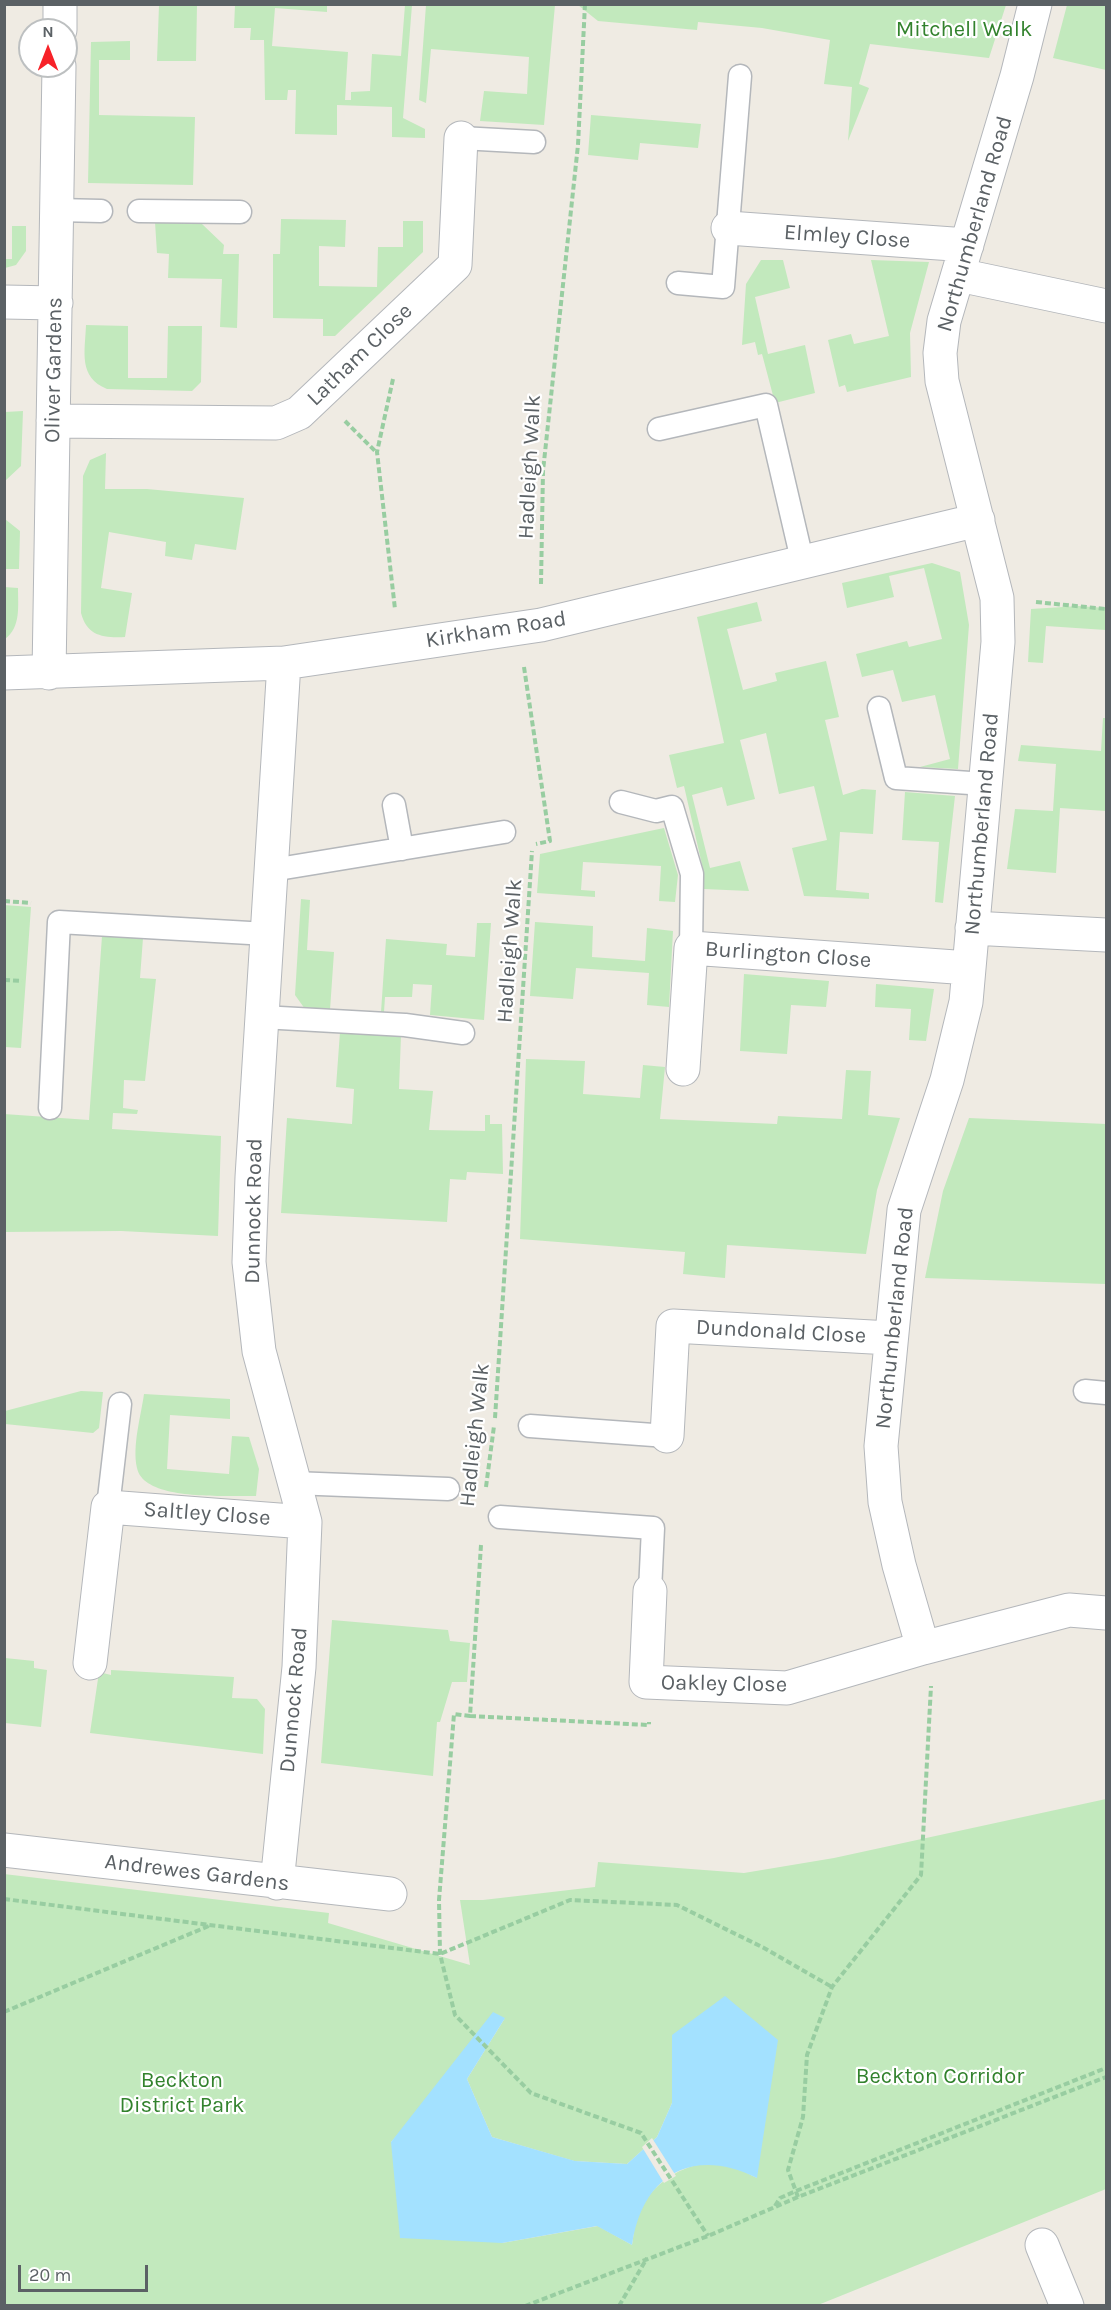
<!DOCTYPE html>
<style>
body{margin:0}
#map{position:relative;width:1111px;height:2310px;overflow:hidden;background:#efebe3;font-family:Karla,sans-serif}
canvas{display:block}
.frame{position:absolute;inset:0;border:6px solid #5b6165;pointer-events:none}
.north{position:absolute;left:18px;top:18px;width:60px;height:60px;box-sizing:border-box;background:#fff;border:2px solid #bdc0c1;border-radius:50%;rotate:0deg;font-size:16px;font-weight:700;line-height:24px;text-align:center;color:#5b6165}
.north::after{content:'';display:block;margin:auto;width:21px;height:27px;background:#f72228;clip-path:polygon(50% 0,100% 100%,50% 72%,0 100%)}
.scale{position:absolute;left:18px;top:2265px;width:130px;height:27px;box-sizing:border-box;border:3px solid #5b6165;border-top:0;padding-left:8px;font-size:18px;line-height:21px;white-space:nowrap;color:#5b6165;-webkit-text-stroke:4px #fff;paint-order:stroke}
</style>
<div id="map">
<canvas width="1111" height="2310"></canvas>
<div class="frame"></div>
<div class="north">N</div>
<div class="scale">20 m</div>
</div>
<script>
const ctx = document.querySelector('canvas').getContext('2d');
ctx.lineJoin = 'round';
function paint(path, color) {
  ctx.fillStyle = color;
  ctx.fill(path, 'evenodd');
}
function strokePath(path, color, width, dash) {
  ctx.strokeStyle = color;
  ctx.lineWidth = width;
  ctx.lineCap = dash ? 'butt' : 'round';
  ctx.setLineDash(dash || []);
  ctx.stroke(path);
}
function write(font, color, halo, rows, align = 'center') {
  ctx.font = font + ' Karla,sans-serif';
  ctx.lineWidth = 4.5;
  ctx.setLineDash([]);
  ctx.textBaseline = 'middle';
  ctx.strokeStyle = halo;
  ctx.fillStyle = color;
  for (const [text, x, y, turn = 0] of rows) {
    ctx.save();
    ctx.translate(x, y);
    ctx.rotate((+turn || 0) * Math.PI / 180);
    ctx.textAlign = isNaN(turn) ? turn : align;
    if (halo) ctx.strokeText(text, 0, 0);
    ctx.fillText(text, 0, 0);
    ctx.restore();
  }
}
paint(new Path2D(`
 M 159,5 L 197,5 L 196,61 L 157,61 Z
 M 235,5 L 327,5 L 327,12 L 275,8 L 272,46 L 348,52 L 345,100 L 351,100 L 351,92 L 370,91 L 372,54 L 401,56 L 405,5 L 412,5 L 403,118 L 425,129 L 425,138 L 392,137 L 392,107 L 337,105 L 337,135 L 295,134 L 296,90 L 288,90 L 287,100 L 265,100 L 264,40 L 250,40 L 251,28 L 234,28 Z
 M 426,5 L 555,5 L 544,125 L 480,121 L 484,91 L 527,94 L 529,57 L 431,49 L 426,103 L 419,100 Z
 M 578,5 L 1006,5 L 989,58 L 870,44 L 859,84 L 869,88 L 848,141 L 852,87 L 824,84 L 830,40 L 762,28 L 698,22 L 697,30 L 598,21 Z
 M 1067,5 L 1106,5 L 1106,70 L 1053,58 Z
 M 130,41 L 130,60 L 99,60 L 99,115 L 195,117 L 193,185 L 88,183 L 91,42 Z
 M 591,115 L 701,124 L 698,148 L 640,143 L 638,160 L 588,155 Z
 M 281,219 L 346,220 L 345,247 L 319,246 L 319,286 L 377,287 L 378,247 L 403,247 L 403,221 L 423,221 L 423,252 L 335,336 L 323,336 L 323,319 L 273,318 L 273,254 L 280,254 Z
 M 155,222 L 202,224 L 224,245 L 223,254 L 239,254 L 237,328 L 220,327 L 222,279 L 168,278 L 169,254 L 157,253 Z
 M 12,226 L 26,226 L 26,251 L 16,265 L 5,268 L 5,259 L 12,259 Z
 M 761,260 L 783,260 L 790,288 L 755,297 L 768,354 L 805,345 L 815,393 L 775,403 L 762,354 L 758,355 L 755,342 L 742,345 L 746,284 Z
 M 871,260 L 929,262 L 910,333 L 911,377 L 847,392 L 845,385 L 839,387 L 828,340 L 851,334 L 854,344 L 889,336 Z
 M 86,325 L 128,326 L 128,378 L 167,378 L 168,326 L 202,326 L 201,382 L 192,391 L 107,389 C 78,377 85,352 86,325 Z
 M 23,411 L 21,466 L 5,481 L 5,412 Z
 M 106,453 L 105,489 L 147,489 L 244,498 L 236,550 L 195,544 L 192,560 L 165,556 L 166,542 L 109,532 L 101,588 L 132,593 L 125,637 C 103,638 87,636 81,613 L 83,476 L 90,460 Z
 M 5,519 L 20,531 L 19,569 L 5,569 Z
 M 932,563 L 960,572 L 969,625 L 958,769 L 920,767 L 950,759 L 935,695 L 902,702 L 893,670 L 862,677 L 856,654 L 907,641 L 909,647 L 942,639 L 924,568 L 889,576 L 894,597 L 847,608 L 842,583 Z
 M 4,587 L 18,588 C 18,607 21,627 5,639 Z
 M 757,602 L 762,621 L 727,629 L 743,690 L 777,681 L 775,673 L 826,661 L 839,717 L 825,720 L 843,795 L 862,789 L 876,790 L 873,834 L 840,832 L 836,890 L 869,893 L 869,899 L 804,896 L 792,848 L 827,840 L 814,786 L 779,794 L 766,733 L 740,740 L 755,799 L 727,806 L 722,787 L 692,795 L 710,868 L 740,861 L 749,891 L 704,889 L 703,869 L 684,786 L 677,788 L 669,755 L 724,743 L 697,617 Z
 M 1079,606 L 1106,608 L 1106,630 L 1046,626 L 1043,663 L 1028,662 L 1031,609 Z
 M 1103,718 L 1106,718 L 1106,811 L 1060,808 L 1056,873 L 1007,869 L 1015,809 L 1053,811 L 1056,764 L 1018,761 L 1021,745 L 1101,751 Z
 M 905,792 L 955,796 L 943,903 L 935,902 L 939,842 L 902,840 Z
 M 664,828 L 678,875 L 675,902 L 659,901 L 661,866 L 583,862 L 581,890 L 595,891 L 595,897 L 537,893 L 540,854 Z
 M 301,899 L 310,900 L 307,950 L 334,952 L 330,1010 L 305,1009 L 295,995 Z
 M 4,905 L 31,907 L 21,1048 L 5,1047 Z
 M 535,922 L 593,926 L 592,957 L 645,961 L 647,928 L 673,931 L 669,1007 L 647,1005 L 649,973 L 576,968 L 573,999 L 530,996 Z
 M 477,923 L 491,923 L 484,1020 L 430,1015 L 432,985 L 413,984 L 412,997 L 385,997 L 384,1012 L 381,1012 L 386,939 L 447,944 L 446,955 L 475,957 Z
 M 102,936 L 143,938 L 140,978 L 156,979 L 145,1081 L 124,1080 L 123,1108 L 138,1110 L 137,1114 L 113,1113 L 112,1129 L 221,1136 L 218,1236 L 121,1231 L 5,1232 L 4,1114 L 89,1120 Z
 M 744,974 L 829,981 L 826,1007 L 791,1005 L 787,1054 L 740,1051 Z
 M 876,984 L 934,989 L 926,1041 L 909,1040 L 911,1009 L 875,1007 Z
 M 340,1032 L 401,1035 L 399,1089 L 433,1091 L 429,1130 L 485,1131 L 485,1115 L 490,1115 L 490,1124 L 502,1124 L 503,1174 L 467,1172 L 466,1180 L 450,1179 L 447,1222 L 281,1213 L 287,1118 L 352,1124 L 354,1089 L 336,1087 Z
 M 526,1059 L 585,1061 L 583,1094 L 640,1098 L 643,1065 L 665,1067 L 660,1119 L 777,1124 L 778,1116 L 842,1119 L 846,1070 L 871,1071 L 868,1115 L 900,1118 L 877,1190 L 866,1254 L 727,1245 L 725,1278 L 683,1274 L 685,1252 L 520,1239 Z
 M 969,1118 L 1106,1124 L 1106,1284 L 925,1278 L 943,1191 Z
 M 81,1391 L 103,1392 L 99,1428 L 93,1433 L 5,1424 L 5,1411 Z
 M 144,1394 L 230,1399 L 230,1419 L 170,1415 L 167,1469 L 229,1474 L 232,1436 L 249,1437 L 259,1469 L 256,1496 C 228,1495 144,1502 137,1468 C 132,1446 141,1416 144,1394 Z
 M 332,1620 L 448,1630 L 450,1641 L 470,1643 L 467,1682 L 452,1682 L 440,1722 L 437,1722 L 433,1776 L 321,1763 Z
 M 5,1658 L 34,1661 L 34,1668 L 47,1670 L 41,1727 L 5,1723 Z
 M 111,1670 L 234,1677 L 232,1698 L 257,1699 L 265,1709 L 263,1754 L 90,1733 L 99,1672 L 111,1675 Z
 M 1106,1799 L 1106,2189 L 818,2305 L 5,2305 L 4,1874 L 329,1913 L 328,1923 L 470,1965 L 460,1900 L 483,1900 L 595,1887 L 598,1862 L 744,1873 L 834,1858 ZM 505,2018 L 467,2079 L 492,2137 L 574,2161 L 627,2164 L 657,2137 L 672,2103 L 672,2035 L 757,2178 C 750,2175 743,2170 736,2167 C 698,2153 654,2178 638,2213 C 634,2223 634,2234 632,2245 L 598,2226 L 502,2243 L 391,2142 Z`), '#c2e9bd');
paint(new Path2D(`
 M 725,1996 L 778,2040 L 757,2178 C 693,2146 642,2175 632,2245 L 597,2226 L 502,2243 L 400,2238 L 391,2142 L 493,2012 L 505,2018 L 467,2079 L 492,2137 L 575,2161 L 627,2164 L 657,2137 L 672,2103 L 672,2035 Z`), '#a3e1ff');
paint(new Path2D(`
 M 652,2138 L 676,2176 L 664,2183 L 642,2147 Z`), '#efebe3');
const lane = new Path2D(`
 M 461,138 L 534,142
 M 57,210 L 101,211
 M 139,211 L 240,212
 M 678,283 L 723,287 L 740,76
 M 659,429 L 766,405 L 803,564
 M 879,708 L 896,778 L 985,784
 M 621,802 L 656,811 L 672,807 L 692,874 L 691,948
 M 394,805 L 402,849
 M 272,870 L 504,832
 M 262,1017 L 405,1025 L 463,1033
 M 50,1108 L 59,922 L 267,934
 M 1085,1391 L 1106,1393
 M 530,1426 L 667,1436
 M 293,1483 L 448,1489
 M 108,1507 L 120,1404
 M 500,1517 L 653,1528 L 650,1591`);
const street = new Path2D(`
 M 60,30 L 60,4
 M 728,228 L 967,245
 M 959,275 L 1106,306
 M 4,302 L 56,303
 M 53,421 L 276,423 L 299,413 L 455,265 L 461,138
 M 4,673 L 284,663 L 541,625 L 978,520
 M 49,673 L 59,66
 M 972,928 L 1106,935
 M 683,1069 L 691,948 L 969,968
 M 667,1436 L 673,1326 L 890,1338
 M 650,1591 L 646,1682 L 787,1688 L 923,1648 L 1069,1610 L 1106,1613
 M 923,1648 L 899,1565 L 885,1502 L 881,1446 L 904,1210 L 947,1080 L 966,1002 L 998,642 L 997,598 L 942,381 L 940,353 L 944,321 L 1017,76 L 1035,4
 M 90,1663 L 108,1507 L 305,1522
 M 4,1850 L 390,1894
 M 277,1883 L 299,1667 L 305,1522 L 259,1351 L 249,1262 L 252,1177 L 284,663
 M 1042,2245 L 1067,2306`);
strokePath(lane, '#b4b7bb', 25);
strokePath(street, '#b4b7bb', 35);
strokePath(new Path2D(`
 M 393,379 L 377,452 L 395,609
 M 345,421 L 376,452
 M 541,584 L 543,471 L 578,145 L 585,4
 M 1036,602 L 1106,609
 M 524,667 L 550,841 L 536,844
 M 4,901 L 31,903
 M 4,980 L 22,981
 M 495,1418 L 532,851
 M 486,1487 L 494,1426
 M 481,1545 L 470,1716 L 454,1714 L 439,1900 L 440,1954 L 455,2015 L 531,2093 L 641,2133 L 708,2236
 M 470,1716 L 649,1725 L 649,1722
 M 4,1899 L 440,1954 L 570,1900 L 677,1905 L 764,1948 L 832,1987
 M 4,2012 L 211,1925
 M 798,2197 L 788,2170 L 803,2117 L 807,2055 L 832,1987 L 921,1875 L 931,1686
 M 775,2206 L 780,2198 L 796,2191 L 1106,2068
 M 525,2306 L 708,2236 L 798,2197 L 1106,2077
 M 619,2306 L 647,2258`), '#98cda1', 4, [6, 3]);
strokePath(lane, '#fff', 22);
strokePath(street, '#fff', 33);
write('22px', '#32822d', '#fff', [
 ["Mitchell Walk",964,30],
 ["Beckton Corridor",940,2077],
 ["Beckton",182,2081],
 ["District Park",182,2106]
]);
write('22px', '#5b6165', '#fff', [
 ["Northumberland Road",975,224,-74],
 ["Elmley Close",847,237,4],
 ["Latham Close",360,355,-44],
 ["Oliver Gardens",54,370,-89],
 ["Hadleigh Walk",530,467,-87],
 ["Kirkham Road",496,630,-9],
 ["Northumberland Road",982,824,-85],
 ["Hadleigh Walk",510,951,-86],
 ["Burlington Close",788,955,4],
 ["Dunnock Road",254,1211,-89],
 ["Northumberland Road",895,1318,-84],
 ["Dundonald Close",781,1332,3],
 ["Hadleigh Walk",475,1435,-84],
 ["Saltley Close",207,1514,4],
 ["Oakley Close",724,1684,1],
 ["Dunnock Road",294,1700,-85],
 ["Andrewes Gardens",197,1873,7]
]);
</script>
